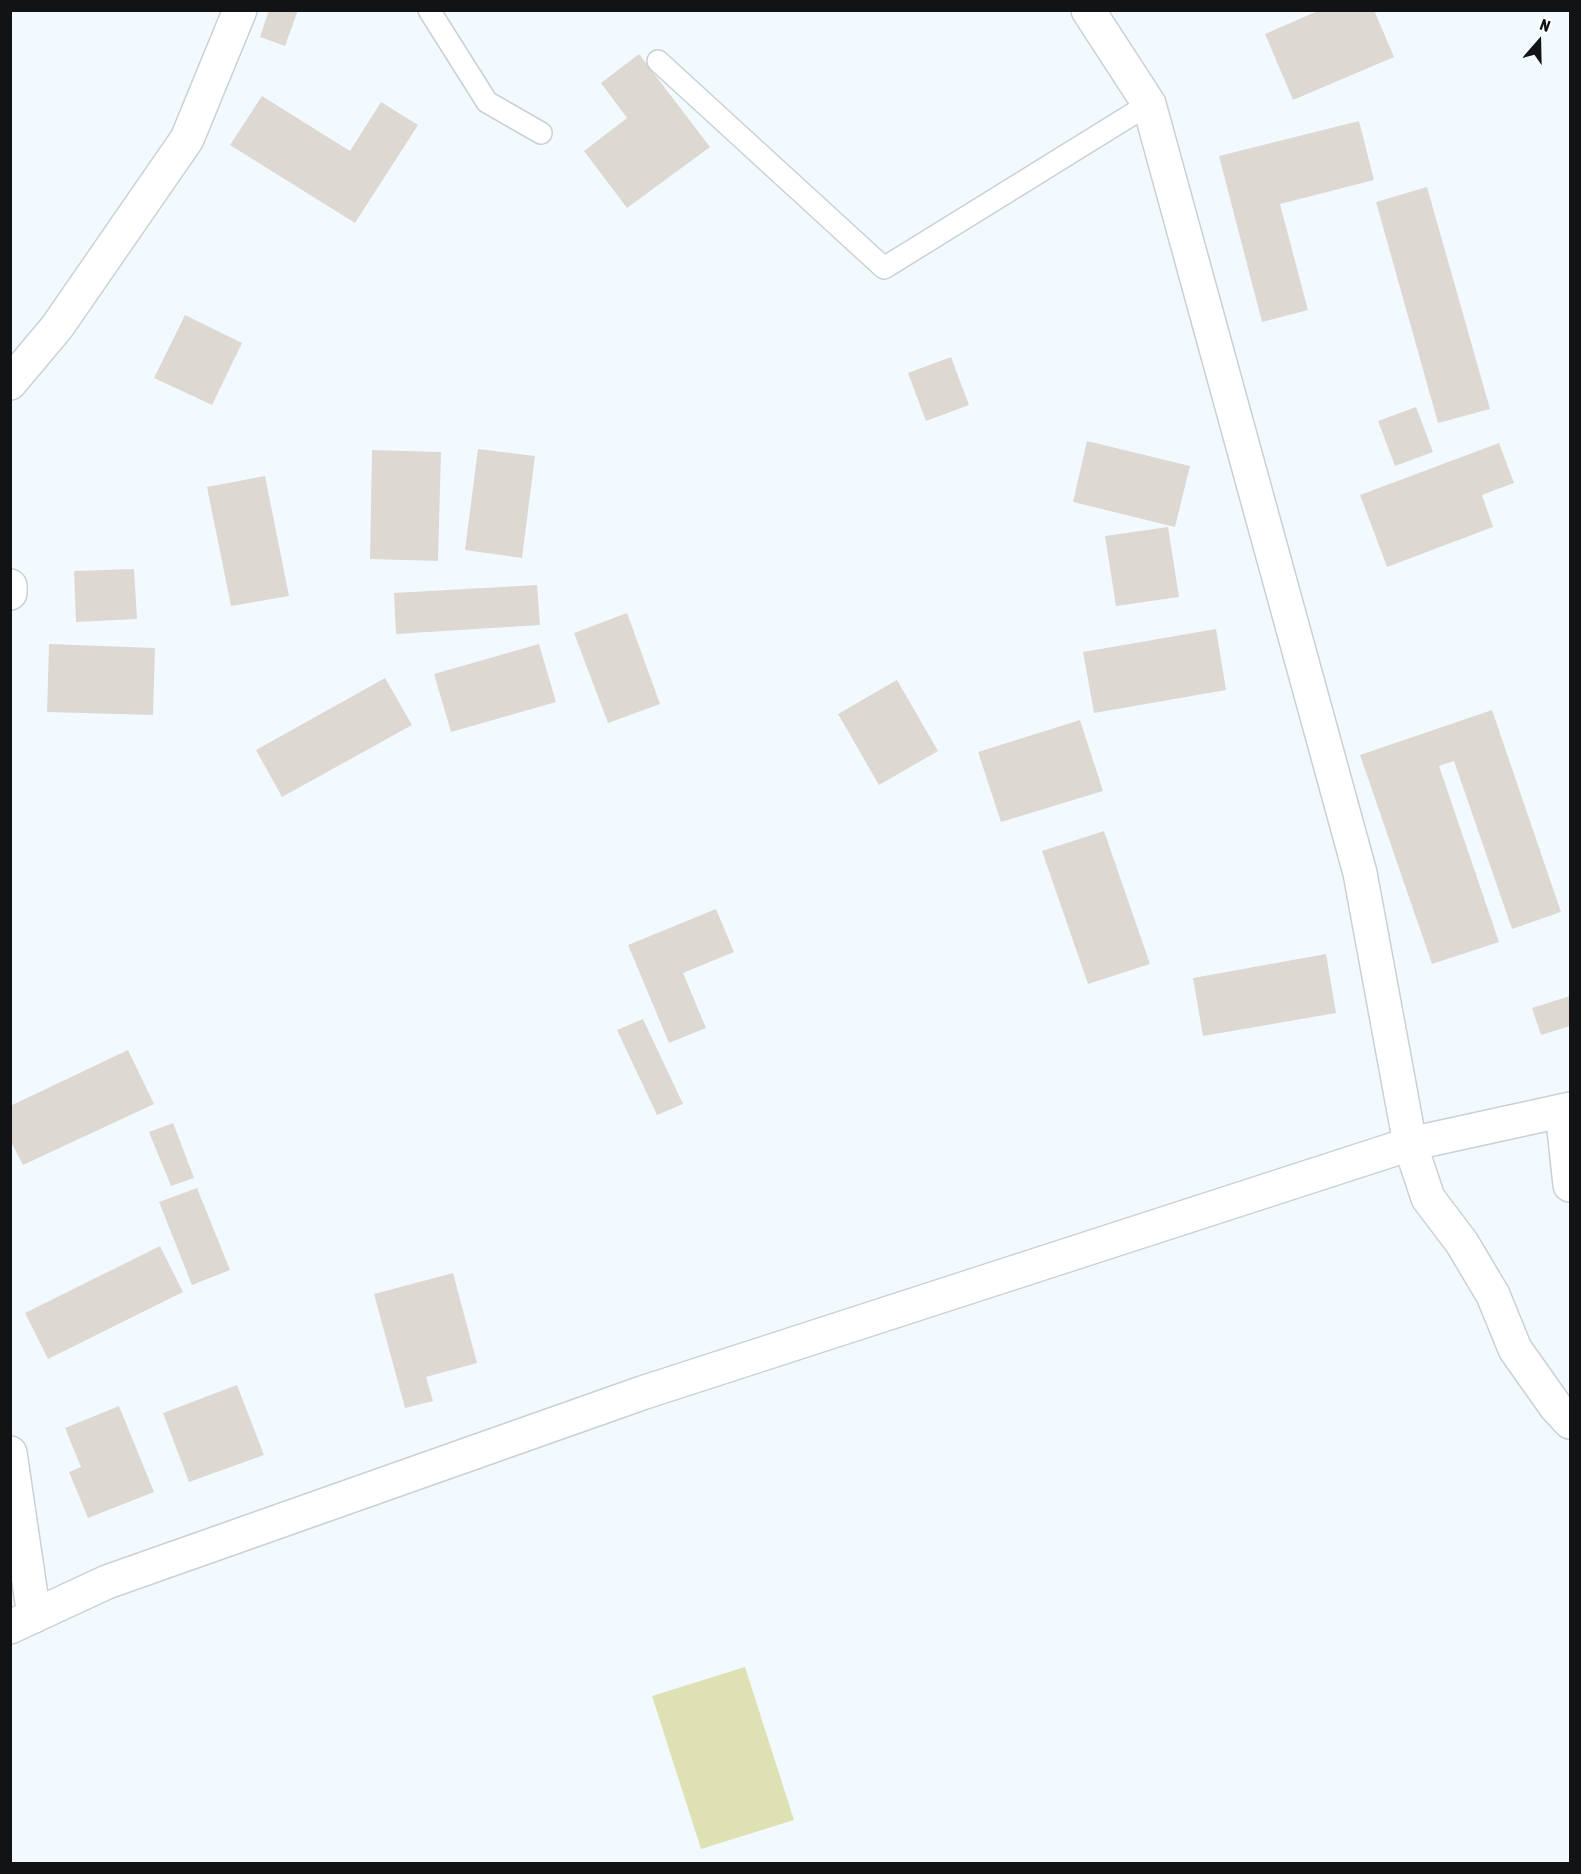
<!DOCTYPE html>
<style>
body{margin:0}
#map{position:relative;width:1581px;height:1874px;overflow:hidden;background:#f3faff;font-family:"Asap Condensed",sans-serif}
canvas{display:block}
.frame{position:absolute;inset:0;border:12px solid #111314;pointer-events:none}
.north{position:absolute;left:1509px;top:12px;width:60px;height:60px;-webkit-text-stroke:4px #fff;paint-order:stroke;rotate:20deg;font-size:16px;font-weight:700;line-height:24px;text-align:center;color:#111314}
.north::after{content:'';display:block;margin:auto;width:21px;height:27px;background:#111314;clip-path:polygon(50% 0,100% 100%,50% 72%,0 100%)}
</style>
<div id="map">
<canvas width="1581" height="1874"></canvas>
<div class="frame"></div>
<div class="north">N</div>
</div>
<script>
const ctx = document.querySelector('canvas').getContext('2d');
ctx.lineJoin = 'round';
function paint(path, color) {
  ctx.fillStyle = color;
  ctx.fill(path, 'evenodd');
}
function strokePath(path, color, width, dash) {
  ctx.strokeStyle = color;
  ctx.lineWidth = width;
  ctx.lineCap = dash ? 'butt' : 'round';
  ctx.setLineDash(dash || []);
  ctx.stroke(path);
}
paint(new Path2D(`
 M 745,1667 L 794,1820 L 701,1849 L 652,1696 Z`), '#dde1b3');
paint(new Path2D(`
 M 269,10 L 298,10 L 285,46 L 260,37 Z
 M 1320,10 L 1374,10 L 1394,57 L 1293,100 L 1265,34 Z
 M 639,54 L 710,147 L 627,208 L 584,151 L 627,118 L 601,83 Z
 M 262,96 L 350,151 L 381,102 L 418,125 L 355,223 L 230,145 Z
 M 1359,121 L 1374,180 L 1280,204 L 1308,310 L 1262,322 L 1219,156 Z
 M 1427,187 L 1490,409 L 1438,423 L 1376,202 Z
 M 185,315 L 242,343 L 212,405 L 154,378 Z
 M 951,357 L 969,405 L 926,421 L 908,373 Z
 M 1416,407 L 1433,452 L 1395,466 L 1378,421 Z
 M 1087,441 L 1190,466 L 1175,527 L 1073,502 Z
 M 1499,443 L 1514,483 L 1482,495 L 1493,527 L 1387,567 L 1360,495 Z
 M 478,449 L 535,456 L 522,558 L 465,550 Z
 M 372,450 L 441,452 L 438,561 L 370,559 Z
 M 265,476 L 289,596 L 231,606 L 207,487 Z
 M 1168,527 L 1179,597 L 1116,606 L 1105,536 Z
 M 134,569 L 137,619 L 76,622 L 74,571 Z
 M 537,585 L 540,625 L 396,634 L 394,593 Z
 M 627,613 L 660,704 L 608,723 L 574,633 Z
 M 1216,629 L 1226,690 L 1094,713 L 1083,652 Z
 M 49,644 L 155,648 L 153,715 L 47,712 Z
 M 539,644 L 556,702 L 451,732 L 434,674 Z
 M 385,678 L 412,725 L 282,797 L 256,750 Z
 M 897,680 L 938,751 L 879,785 L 838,714 Z
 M 1492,710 L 1561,912 L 1512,929 L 1454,761 L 1439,766 L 1499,942 L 1432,964 L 1360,755 Z
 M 1080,720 L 1103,791 L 1001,822 L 978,752 Z
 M 1104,831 L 1150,964 L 1088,984 L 1042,851 Z
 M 716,909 L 734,952 L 683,973 L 706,1028 L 669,1043 L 628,945 Z
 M 1326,954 L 1336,1013 L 1203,1036 L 1193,978 Z
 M 1570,996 L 1570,1026 L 1541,1035 L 1532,1008 Z
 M 643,1019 L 683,1104 L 657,1115 L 617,1030 Z
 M 128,1050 L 154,1104 L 23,1165 L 10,1140 L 10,1106 Z
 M 173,1123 L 194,1178 L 171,1186 L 149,1132 Z
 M 197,1188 L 230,1270 L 192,1285 L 159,1202 Z
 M 160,1246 L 183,1292 L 48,1359 L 25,1313 Z
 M 453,1273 L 477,1363 L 426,1377 L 433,1401 L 405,1408 L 374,1294 Z
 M 237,1385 L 264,1455 L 189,1482 L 163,1413 Z
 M 119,1406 L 154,1492 L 88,1518 L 69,1472 L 81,1467 L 65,1428 Z`), '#ded8d3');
const service = new Path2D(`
 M 429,10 L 487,102 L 541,133
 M 658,61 L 884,268 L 1149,104`);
const minor = new Path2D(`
 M 1088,10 L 1149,104 L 1360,873 L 1410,1144 L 1428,1198 L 1462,1243 L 1493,1295 L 1515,1349 L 1556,1407 L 1570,1422
 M 10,383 L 57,327 L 187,139 L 240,10
 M 10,586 L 10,593
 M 1562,1111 L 1570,1185
 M 10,1453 L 34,1616`);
const tertiary = new Path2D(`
 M 10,1627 L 107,1582 L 642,1393 L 1410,1144 L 1570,1109`);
strokePath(service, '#cad0d5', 24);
strokePath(minor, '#cad0d5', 36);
strokePath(tertiary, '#cad0d5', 36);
strokePath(service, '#fff', 21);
strokePath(minor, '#fff', 33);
strokePath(tertiary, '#fff', 33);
</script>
